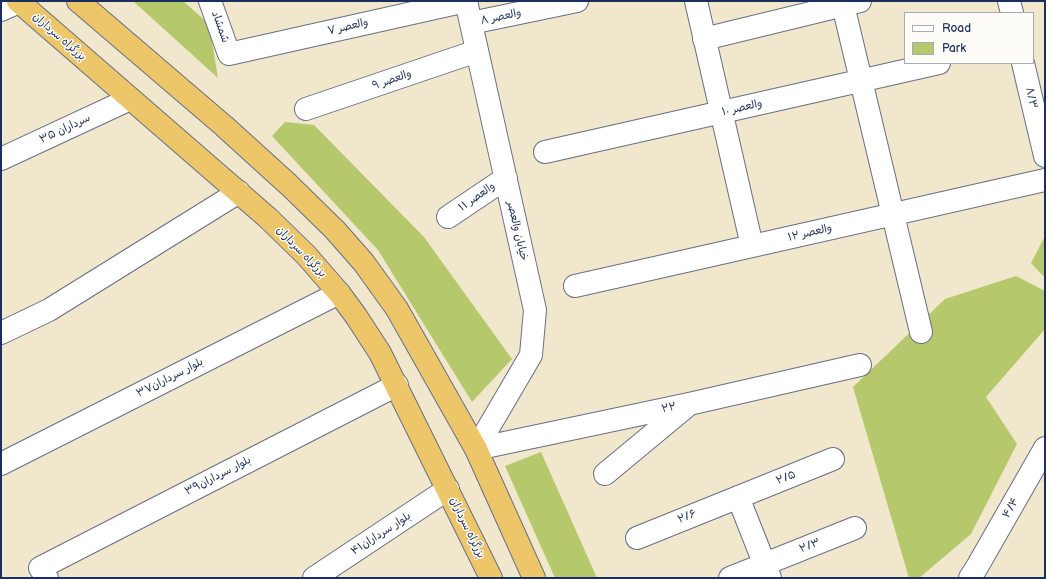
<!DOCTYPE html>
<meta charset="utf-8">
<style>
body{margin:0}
#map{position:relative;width:1046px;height:579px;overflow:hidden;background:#f1e7cd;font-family:"Balsamiq Sans",sans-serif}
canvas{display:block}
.frame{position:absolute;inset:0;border:2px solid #1b2f5e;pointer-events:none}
.legend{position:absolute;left:904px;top:12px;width:130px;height:52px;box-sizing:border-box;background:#fdfcf7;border:1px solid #a3aaba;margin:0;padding:5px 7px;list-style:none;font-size:12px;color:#1b2f5e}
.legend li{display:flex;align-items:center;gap:8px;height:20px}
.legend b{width:20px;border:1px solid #a3aaba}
</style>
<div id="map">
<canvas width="1046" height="579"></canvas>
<div class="frame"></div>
<ul class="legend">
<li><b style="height:5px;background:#fff"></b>Road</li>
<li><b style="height:11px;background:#b5c86b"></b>Park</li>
</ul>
</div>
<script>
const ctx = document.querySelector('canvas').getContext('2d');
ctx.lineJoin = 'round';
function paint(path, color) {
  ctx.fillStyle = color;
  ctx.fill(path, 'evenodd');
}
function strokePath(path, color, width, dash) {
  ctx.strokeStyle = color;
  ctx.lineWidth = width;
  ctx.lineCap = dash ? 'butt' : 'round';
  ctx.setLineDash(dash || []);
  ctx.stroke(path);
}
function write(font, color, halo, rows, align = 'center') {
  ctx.font = font + ' "Balsamiq Sans","Playpen Sans Arabic",sans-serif';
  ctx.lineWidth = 3;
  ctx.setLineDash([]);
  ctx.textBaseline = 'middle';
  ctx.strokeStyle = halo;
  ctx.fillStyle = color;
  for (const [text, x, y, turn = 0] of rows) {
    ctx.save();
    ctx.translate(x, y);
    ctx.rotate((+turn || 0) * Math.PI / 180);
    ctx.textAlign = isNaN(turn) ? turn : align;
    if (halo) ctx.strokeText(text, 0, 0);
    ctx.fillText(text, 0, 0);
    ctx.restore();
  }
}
paint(new Path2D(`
 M 133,1 L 183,1 L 209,24 L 218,78 Z
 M 285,122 L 314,125 L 424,237 L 512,359 L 472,402 L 378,250 L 272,136 Z
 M 1045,236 L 1045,278 L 1031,263 Z
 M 1016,276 L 1045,291 L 1045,329 L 986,397 L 1017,444 L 971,534 L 919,578 L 909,578 L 853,387 L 945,299 Z
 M 541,452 L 597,578 L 555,578 L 505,466 Z`), '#b5c86b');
const minor = new Path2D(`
 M 210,1 L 229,54 L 466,1 L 535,310 L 531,355 L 476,449
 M 696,1 L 752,246
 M 1009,1 L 1012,13
 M 843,5 L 921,332
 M 1,10 L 19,2
 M 471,23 L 577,1
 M 704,39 L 860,1
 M 1023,63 L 1045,156
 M 306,109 L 477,51
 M 545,152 L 939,63
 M 1,159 L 130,99
 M 448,217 L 506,178
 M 575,286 L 1045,180
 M 1,333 L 49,310 L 239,192
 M 476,449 L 689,404 L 860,365
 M 1,464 L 339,293
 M 605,474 L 687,406
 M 738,497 L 770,578
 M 637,538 L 833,459
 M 47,578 L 40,568 L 397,385
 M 314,578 L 448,489
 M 730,578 L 855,528
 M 970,578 L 977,567 L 1045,448`);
const highway = new Path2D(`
 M 18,1 L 268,218 L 306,255 L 339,293 L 356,316 L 380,353 L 491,578
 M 78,1 L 224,126 L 289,185 L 335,230 L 364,263 L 397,309 L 476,449 L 534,578`);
strokePath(minor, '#666f85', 24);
strokePath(highway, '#666f85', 24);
strokePath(minor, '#fff', 22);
strokePath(highway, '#ecc669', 22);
write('11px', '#1b2f5e', '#fdfcf7', [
 ["والعصر ۸",501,17,-12],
 ["شمشاد",220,27,70],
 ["والعصر ۷",348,27,-13],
 ["بزرگراه سرداران",59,37,41],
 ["والعصر ۹",392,80,-19],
 ["۸/۳",1031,98,77],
 ["والعصر ۱۰",742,108,-13],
 ["سرداران ۳۵",65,129,-25],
 ["والعصر ۱۱",477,197,-35],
 ["خیابان والعصر",517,231,77],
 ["والعصر ۱۲",810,233,-13],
 ["بزرگراه سرداران",301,252,46],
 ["بلوار سرداران۳۷",170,378,-27],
 ["۲۲",669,408,-12],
 ["بلوار سرداران۳۹",218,476,-27],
 ["۲/۵",786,478,-22],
 ["۴/۴",1011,508,-60],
 ["۲/۶",687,517,-22],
 ["بزرگراه سرداران",467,528,64],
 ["بلوار سرداران۴۱",381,534,-33],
 ["۲/۳",810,546,-22]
]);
</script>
